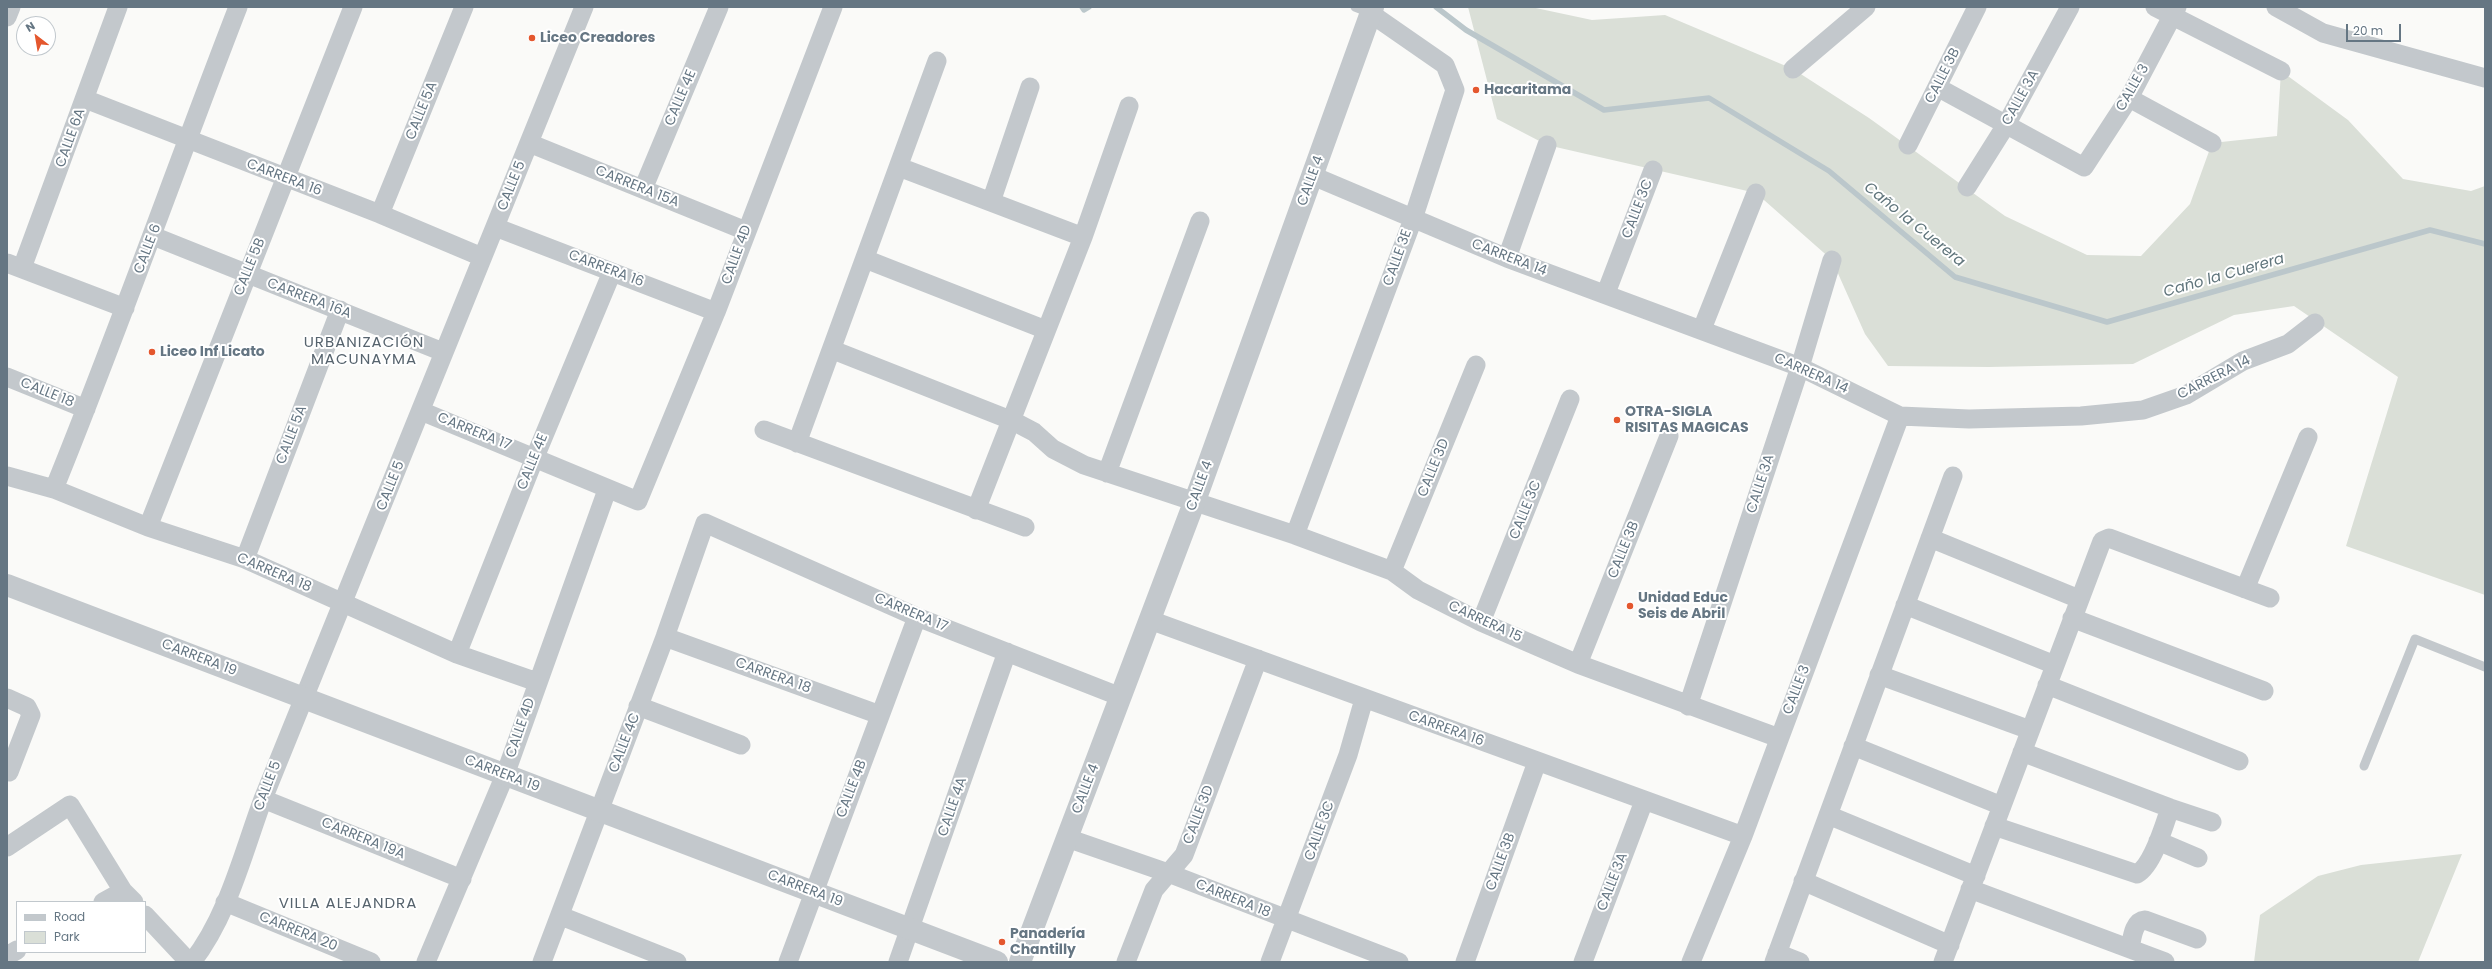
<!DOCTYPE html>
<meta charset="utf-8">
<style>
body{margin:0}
#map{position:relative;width:2492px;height:969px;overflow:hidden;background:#fafaf8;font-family:Poppins,sans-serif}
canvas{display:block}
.frame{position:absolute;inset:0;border:8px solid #657683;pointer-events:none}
.legend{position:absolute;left:16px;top:901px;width:130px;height:52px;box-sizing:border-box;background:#fff;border:1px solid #c1c8cd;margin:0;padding:5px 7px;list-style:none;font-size:12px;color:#657683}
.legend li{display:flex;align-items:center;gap:8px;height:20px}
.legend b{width:20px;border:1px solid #c1c8cd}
.north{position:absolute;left:16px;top:16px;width:40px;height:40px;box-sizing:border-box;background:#fff;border:1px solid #c1c8cd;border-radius:50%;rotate:329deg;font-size:11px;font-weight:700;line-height:16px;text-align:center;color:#657683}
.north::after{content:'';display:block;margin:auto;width:14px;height:18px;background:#e4572e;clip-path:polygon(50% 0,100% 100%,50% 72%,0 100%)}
.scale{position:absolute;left:2346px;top:24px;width:55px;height:18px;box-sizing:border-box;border:2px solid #657683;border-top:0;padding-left:5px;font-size:12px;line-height:14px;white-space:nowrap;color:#657683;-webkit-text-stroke:3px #fff;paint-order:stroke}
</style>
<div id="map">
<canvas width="2492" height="969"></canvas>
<div class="frame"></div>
<ul class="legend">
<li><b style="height:5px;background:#c3c8cc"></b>Road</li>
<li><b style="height:11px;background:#dadfd7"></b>Park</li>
</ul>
<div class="north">N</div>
<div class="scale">20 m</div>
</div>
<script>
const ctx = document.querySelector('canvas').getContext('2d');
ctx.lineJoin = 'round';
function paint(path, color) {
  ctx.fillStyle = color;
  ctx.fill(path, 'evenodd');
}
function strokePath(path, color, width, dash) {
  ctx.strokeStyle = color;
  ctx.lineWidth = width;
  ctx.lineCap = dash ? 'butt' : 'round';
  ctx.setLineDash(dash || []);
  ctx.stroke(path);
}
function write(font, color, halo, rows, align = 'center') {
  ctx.font = font + ' Poppins,sans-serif';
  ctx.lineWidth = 4;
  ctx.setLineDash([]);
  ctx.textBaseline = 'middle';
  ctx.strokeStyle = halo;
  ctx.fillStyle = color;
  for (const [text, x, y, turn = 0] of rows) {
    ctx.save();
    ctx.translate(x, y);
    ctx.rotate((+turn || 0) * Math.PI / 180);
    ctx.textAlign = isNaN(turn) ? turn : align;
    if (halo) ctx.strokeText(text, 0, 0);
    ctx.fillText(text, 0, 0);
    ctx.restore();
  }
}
paint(new Path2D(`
 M 1468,7 L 1531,7 L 1592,20 L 1665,15 L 1793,69 L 1869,118 L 2005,216 L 2087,255 L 2141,256 L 2190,204 L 2212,143 L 2277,136 L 2281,71 L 2348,120 L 2403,179 L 2471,191 L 2485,186 L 2485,595 L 2346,546 L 2398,377 L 2294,306 L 2234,315 L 2133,364 L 1989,367 L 1888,366 L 1865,334 L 1832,260 L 1756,193 L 1547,145 L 1497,119 Z
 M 2462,854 L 2418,962 L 2254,962 L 2260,915 L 2318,876 L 2361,865 Z`), '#dadfd7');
strokePath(new Path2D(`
 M 1082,7 L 1084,10 L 1089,7
 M 1436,7 L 1466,30 L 1604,110 L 1709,98 L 1829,171 L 1955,277 L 2107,322 L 2430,230 L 2485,244`), '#bbc7cb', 5.5);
strokePath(new Path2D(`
 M 1355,7 L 1370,13
 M 2364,766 L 2415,639 L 2485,667`), '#c3c8cc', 9);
strokePath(new Path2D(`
 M 2155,7 L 2281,71
 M 2276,7 L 2323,33 L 2485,78
 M 7,17 L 11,7
 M 1793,69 L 1866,7
 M 1937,87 L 2084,167 L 2129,98 L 2177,7
 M 2129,98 L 2212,143
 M 85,99 L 380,214 L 482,257
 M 529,143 L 746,231
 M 1908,145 L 1977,7
 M 899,167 L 1083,237
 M 1313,176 L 1507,258 L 1800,367 L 1900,416 L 1969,419 L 2081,416 L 2143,410 L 2186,395 L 2243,361 L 2288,344 L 2315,323
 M 1967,187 L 2006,125 L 2070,7
 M 643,189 L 719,7
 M 991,202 L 1030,87
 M 380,214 L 464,7
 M 495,227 L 716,312
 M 153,236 L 443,352
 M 1507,258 L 1547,145
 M 865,259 L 1046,330
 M 7,263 L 125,308
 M 22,268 L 118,7
 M 1606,293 L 1653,170
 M 1702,329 L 1756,193
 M 833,350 L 1013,421 L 1034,432 L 1053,449 L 1084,465 L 1295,535 L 1392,571 L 1418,590 L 1481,622 L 1578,664 L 1779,738
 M 7,377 L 86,409
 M 421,411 L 638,501 L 716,312 L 833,7
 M 764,430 L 1025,527
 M 797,443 L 937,61
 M 1107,473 L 1200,221
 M 7,476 L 54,489 L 148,527 L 245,559 L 457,654 L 537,682
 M 54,489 C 119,329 176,167 238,7
 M 976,510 L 1083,237 L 1129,106
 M 148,527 L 353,7
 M 1295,535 L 1413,219 L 1455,90 L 1445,65 L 1370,13
 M 1930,538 L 2079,599
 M 245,559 L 340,310
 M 1392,571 L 1476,365
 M 2245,589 L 2308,437
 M 1905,605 L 2055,665
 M 2072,618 L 2264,691
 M 1150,620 L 1743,836
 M 1481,622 L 1570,399
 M 665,637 L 880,715
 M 457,654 L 535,457 L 612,272
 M 1578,664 L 1669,436
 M 1879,675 L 2030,730
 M 2047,685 L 2239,761
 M 7,698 L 27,707 L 31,715 L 9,772
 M 638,706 L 741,745
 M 1688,706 L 1800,367 L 1832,260
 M 1853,746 L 2002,806
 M 2022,752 L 2170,808 L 2212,822
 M 263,799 L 462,879
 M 1828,815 L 1976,876
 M 1994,826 L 2137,874 C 2153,865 2164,826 2170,808
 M 1067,838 L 1168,873 L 1399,962
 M 2158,841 L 2198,858
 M 7,847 L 70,805 L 123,891 L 134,902
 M 1803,881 L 1950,945
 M 1970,889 L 2165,962
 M 103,902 L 123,891
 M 225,902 L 371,962
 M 145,915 L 189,962
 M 561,916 L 677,962
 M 2130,949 C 2132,939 2133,921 2145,920 L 2197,939
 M 1777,953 L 1800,962
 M 7,956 L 17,950
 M 192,962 C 228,916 243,853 263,799 L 584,7
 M 426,962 L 505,775 L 607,490
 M 542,962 L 665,637 L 705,523 L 917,617 L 1121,697
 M 788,962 L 917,617
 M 898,962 L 1007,652
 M 1126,962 L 1154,890 L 1184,855 L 1258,659
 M 1270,962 L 1348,755 L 1364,699
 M 1465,962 L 1537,762
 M 1583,962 L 1644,801
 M 1691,962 L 1743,836 L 1900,416
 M 1774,962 L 1953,476
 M 1943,962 L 2102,541 L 2109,538 L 2270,598`), '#c3c8cc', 19);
strokePath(new Path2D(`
 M 7,585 L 997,962
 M 1020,962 L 1200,487 L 1373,7`), '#c3c8cc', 22);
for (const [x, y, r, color] of [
 [532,38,4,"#e4572e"],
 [1476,90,4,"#e4572e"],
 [152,352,4,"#e4572e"],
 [1617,420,4,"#e4572e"],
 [1630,606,4,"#e4572e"],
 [1002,942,4,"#e4572e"]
]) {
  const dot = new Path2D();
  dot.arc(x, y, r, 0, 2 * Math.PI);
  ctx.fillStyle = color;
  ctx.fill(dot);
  strokePath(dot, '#fff', 1.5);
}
write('bold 14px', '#657683', '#fff', [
 ["Liceo Creadores",540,38],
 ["Hacaritama",1484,90],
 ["Liceo Inf Licato",160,352],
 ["OTRA-SIGLA",1625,412],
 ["RISITAS MAGICAS",1625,428],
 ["Unidad Educ",1638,598],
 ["Seis de Abril",1638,614],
 ["Panadería",1010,934],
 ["Chantilly",1010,950]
], 'left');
write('14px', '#657683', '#fff', [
 ["CALLE 3B",1943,76,-63],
 ["CALLE 3",2133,88,-60],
 ["CALLE 4E",681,98,-67],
 ["CALLE 3A",2021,98,-61],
 ["CALLE 5A",422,111,-68],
 ["CALLE 6A",71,138,-70],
 ["CARRERA 16",284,178,21],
 ["CALLE 4",1311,181,-70],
 ["CALLE 5",512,186,-68],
 ["CARRERA 15A",637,187,22],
 ["CALLE 3C",1638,209,-69],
 ["CALLE 6",148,249,-69],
 ["CALLE 4D",737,255,-70],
 ["CALLE 3E",1398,258,-70],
 ["CARRERA 14",1509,258,21],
 ["CALLE 5B",250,267,-68],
 ["CARRERA 16",606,269,21],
 ["CARRERA 16A",309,299,21],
 ["CARRERA 14",1811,374,24],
 ["CARRERA 14",2214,378,-27],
 ["CALLE 18",47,393,22],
 ["CARRERA 17",474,432,22],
 ["CALLE 5A",292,435,-69],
 ["CALLE 4E",533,462,-68],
 ["CALLE 3D",1434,468,-68],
 ["CALLE 3A",1761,484,-72],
 ["CALLE 5",391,486,-68],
 ["CALLE 4",1200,486,-70],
 ["CALLE 3C",1526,510,-68],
 ["CALLE 3B",1624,550,-68],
 ["CARRERA 18",274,573,23],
 ["CARRERA 17",911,613,23],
 ["CARRERA 15",1485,622,25],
 ["CARRERA 19",199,658,21],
 ["CARRERA 18",773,676,20],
 ["CALLE 3",1797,690,-69],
 ["CALLE 4D",521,728,-71],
 ["CARRERA 16",1446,729,20],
 ["CALLE 4C",625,743,-69],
 ["CARRERA 19",502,774,21],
 ["CALLE 5",268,786,-69],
 ["CALLE 4B",852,789,-69],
 ["CALLE 4",1086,789,-69],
 ["CALLE 4A",953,807,-71],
 ["CALLE 3D",1199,815,-69],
 ["CALLE 3C",1320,831,-70],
 ["CARRERA 19A",363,839,22],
 ["CALLE 3B",1501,862,-70],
 ["CALLE 3A",1613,882,-69],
 ["CARRERA 19",805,889,21],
 ["CARRERA 18",1233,899,22],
 ["CARRERA 20",298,932,22]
]);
write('italic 15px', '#60757c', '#fff', [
 ["Caño la Cuerera",1914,225,39],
 ["Caño la Cuerera",2224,276,-16]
]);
ctx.letterSpacing = '1px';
write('15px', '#57646e', '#fff', [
 ["URBANIZACIÓN",364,343],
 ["MACUNAYMA",364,360],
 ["VILLA ALEJANDRA",348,904]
]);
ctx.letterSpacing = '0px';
</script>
